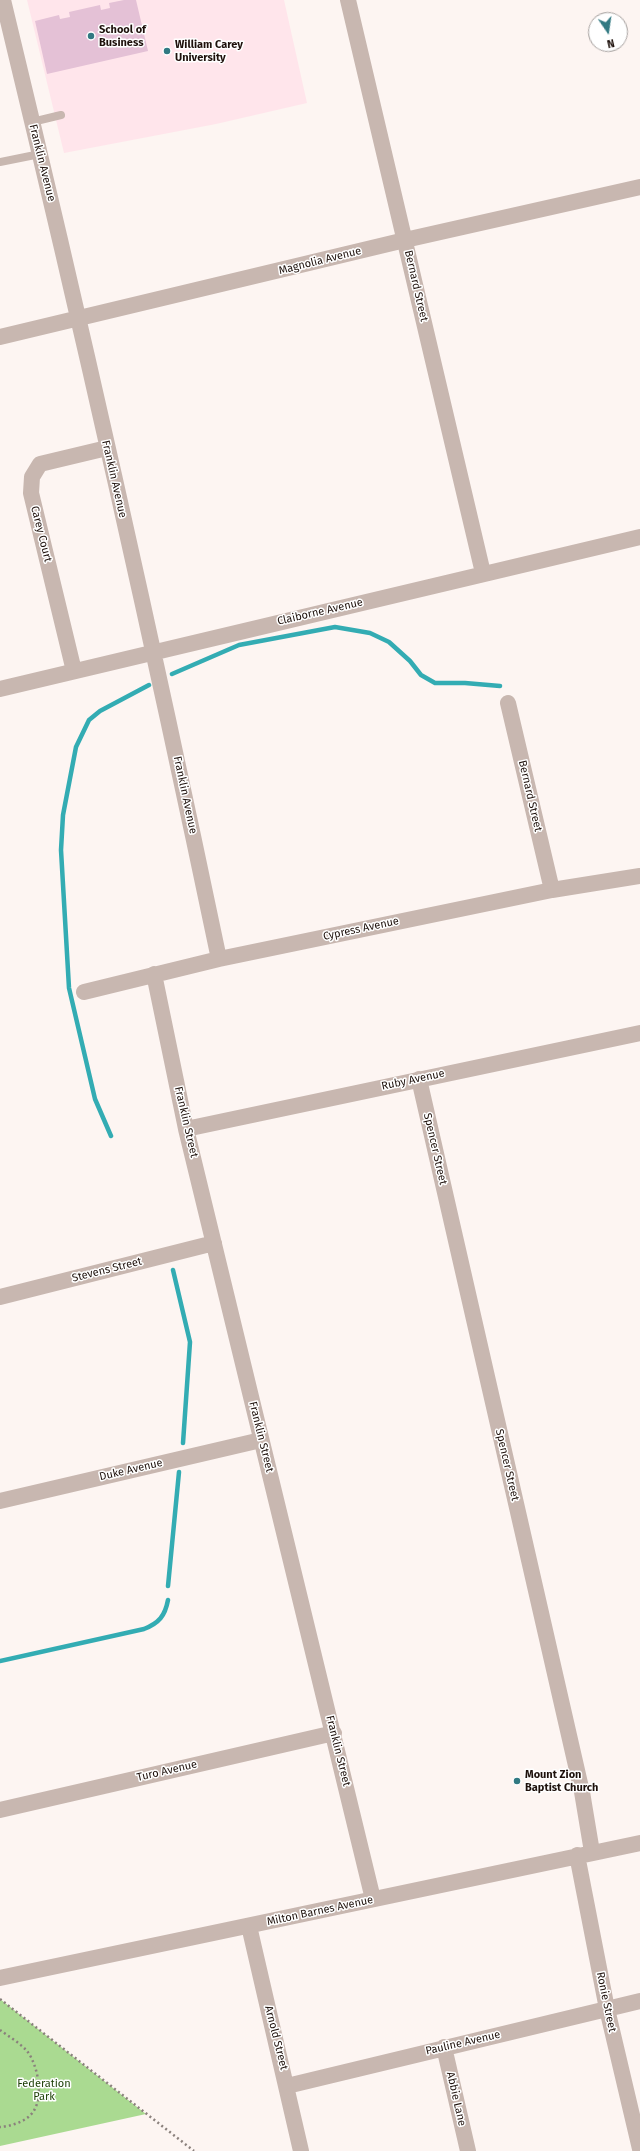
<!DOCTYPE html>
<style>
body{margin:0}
#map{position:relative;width:640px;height:2151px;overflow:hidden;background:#fdf5f2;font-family:"Fira Sans",sans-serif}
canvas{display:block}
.north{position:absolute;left:588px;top:12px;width:40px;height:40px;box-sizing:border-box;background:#fff;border:1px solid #a5a09e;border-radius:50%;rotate:167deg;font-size:11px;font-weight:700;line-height:16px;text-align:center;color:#1e110c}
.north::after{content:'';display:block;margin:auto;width:14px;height:18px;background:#317982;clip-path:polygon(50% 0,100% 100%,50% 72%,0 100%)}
</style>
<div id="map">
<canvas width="640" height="2151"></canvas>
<div class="north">N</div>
</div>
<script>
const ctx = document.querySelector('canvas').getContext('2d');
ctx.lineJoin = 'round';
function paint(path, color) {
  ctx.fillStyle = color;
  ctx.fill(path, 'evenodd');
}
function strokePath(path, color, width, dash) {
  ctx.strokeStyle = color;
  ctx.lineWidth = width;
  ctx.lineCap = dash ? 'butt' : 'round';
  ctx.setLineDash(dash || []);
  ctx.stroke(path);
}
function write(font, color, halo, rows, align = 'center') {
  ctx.font = font + ' "Fira Sans",sans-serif';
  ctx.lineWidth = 3;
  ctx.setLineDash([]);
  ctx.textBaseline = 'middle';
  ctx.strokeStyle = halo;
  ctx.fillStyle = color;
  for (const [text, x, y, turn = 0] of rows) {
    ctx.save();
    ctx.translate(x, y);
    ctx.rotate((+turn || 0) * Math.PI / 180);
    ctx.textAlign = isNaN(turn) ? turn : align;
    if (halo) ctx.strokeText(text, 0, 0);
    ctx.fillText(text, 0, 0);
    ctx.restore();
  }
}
paint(new Path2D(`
 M 27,0 L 284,0 L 307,103 L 216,124 L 64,153 Z`), '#ffe5eb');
paint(new Path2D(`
 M 0,1999 L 146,2114 L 0,2146 Z`), '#aada91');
strokePath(new Path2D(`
 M 172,674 L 239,645 L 335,627 L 370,633 L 389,642 L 410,661 L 421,675 L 435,683 L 465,683 L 500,686
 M 111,1136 L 95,1099 L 69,988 L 61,850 L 63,815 L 76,747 L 89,720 L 100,711 L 149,685
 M 173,1270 L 190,1342 L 183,1443
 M 168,1586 L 179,1472
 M 0,1661 L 144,1629 C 159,1623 165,1616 168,1600`), '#33acb3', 4.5);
paint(new Path2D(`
 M 124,0 L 136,0 L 148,51 L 47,74 L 35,21 L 59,15 L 60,19 L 70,17 L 69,12 L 100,5 L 101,10 L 110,8 L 109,3 Z`), '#e4c1d6');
strokePath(new Path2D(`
 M 0,1999 L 194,2151
 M 0,2030 C 8,2036 20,2043 27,2051 C 38,2065 44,2097 33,2112 C 26,2122 11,2126 0,2127`), '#8a807c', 2.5, [2, 3]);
strokePath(new Path2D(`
 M 32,122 L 61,115
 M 0,162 L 40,154`), '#c8b7b0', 8);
strokePath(new Path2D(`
 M 3,0 C 80,318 152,638 219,959
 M 348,0 L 483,573
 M 0,337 L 405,240 L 640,187
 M 74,671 L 31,493 L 32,477 L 40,464 L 107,448
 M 0,689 L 640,537
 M 508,703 L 552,890
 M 154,974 L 186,1129 L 373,1899
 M 84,992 L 219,959 L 552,890 L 640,876
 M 419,1079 L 582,1792 L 592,1852
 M 186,1129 L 640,1033
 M 0,1297 L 214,1243
 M 0,1501 L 261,1440
 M 0,1810 L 334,1733
 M 577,1855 L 607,2009 L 640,2149
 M 249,1926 L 301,2151
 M 0,1978 L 640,1843
 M 444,2047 L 468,2151
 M 287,2086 L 640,2001`), '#c8b7b0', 16);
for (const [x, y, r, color] of [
 [91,36,4,"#317982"],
 [167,51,4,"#317982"],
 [517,1781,4,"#317982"]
]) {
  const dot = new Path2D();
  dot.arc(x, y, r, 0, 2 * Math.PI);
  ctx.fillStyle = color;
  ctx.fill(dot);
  strokePath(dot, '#fff', 1.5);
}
write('bold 11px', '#1e110c', '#fff', [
 ["School of",99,30],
 ["Business",99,43],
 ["William Carey",175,45],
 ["University",175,58],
 ["Mount Zion",525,1775],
 ["Baptist Church",525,1788]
], 'left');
write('11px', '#1e110c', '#fff', [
 ["Franklin Avenue",42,163,76],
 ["Magnolia Avenue",320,261,-14],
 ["Bernard Street",416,286,77],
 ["Franklin Avenue",114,479,77],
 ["Carey Court",41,534,76],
 ["Claiborne Avenue",320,612,-13],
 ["Franklin Avenue",185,795,78],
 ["Bernard Street",530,796,77],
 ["Cypress Avenue",361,929,-12],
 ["Ruby Avenue",413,1080,-12],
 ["Franklin Street",186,1122,77],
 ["Spencer Street",435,1149,77],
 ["Stevens Street",107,1270,-14],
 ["Franklin Street",261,1437,76],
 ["Spencer Street",507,1465,77],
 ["Duke Avenue",131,1470,-13],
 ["Franklin Street",338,1751,76],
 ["Turo Avenue",167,1771,-13],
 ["Milton Barnes Avenue",320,1911,-12],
 ["Ronie Street",606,2002,78],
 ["Arnold Street",276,2038,76],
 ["Pauline Avenue",463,2043,-13],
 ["Abbie Lane",456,2099,77]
]);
write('11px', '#193c00', '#fff', [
 ["Federation",44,2084],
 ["Park",44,2097]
]);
</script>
